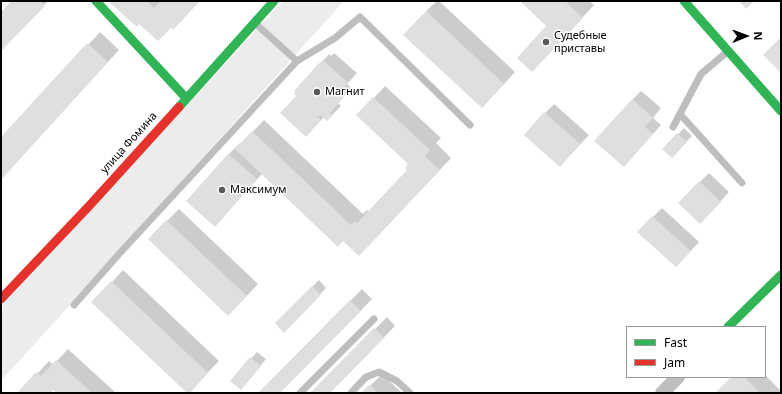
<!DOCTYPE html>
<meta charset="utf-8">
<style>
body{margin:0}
#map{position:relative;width:782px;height:394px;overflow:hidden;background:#fff;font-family:"Noto Sans",sans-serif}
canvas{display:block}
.frame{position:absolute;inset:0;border:2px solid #000;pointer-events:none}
.legend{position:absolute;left:626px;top:326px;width:140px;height:52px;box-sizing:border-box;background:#fff;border:1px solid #999;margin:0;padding:5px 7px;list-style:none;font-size:12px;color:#000}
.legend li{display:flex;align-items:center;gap:8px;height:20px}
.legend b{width:20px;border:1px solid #999}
.north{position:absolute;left:726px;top:16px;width:40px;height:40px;-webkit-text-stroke:3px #fff;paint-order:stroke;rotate:89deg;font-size:11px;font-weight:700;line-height:16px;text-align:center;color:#000}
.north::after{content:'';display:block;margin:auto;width:14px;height:18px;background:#000;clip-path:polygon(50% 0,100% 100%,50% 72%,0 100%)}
</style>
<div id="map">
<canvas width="782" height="394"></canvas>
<div class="frame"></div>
<ul class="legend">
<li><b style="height:5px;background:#30b455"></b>Fast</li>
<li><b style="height:5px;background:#e5322d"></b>Jam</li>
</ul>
<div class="north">N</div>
</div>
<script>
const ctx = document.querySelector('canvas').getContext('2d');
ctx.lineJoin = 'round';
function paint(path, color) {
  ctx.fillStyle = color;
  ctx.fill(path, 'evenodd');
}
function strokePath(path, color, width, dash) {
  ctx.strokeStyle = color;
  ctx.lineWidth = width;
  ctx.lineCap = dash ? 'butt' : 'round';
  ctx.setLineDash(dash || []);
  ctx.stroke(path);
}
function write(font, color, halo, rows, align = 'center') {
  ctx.font = font + ' "Noto Sans",sans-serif';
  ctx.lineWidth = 3;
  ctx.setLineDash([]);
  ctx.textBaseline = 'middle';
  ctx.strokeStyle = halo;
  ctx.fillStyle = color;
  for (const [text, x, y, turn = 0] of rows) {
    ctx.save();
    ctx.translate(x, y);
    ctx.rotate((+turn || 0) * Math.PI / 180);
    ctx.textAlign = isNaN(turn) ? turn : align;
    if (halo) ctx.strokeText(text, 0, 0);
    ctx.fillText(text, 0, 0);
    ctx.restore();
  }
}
paint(new Path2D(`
 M 283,1 L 344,1 L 1,381 L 1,307 Z`), '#ececec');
paint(new Path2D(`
 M 13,1 L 48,1 L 1,51 L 1,13 Z
 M 110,1 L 199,1 L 171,27 L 139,23 Z
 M 437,1 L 439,1 L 515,72 L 494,95 L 426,11 Z
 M 521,1 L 589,1 L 594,5 L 544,59 L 548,26 Z
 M 100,32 L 119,50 L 1,179 L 1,139 Z
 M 334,53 L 357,73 L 347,84 L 351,88 L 338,103 L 341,106 L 327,120 L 324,117 L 315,127 L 295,91 L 329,54 L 331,56 Z
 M 385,86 L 441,138 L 436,143 L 451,158 L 371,243 L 343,240 L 262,174 L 215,225 L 188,201 L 229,154 L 240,143 L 241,144 L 264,120 L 363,214 L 367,210 L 369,212 L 409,170 L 410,164 L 374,98 Z
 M 641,91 L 661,108 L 653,118 L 661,125 L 624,166 L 632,100 Z
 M 554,104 L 589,135 L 560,166 L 545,113 Z
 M 684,128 L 692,136 L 672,156 L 664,149 Z
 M 709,173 L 729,192 L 709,214 L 679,203 Z
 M 662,208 L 699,242 L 685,257 L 638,232 Z
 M 179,209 L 258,284 L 240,303 L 149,239 Z
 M 123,270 L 219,361 L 188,393 L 112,282 Z
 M 319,280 L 326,288 L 284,331 L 276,323 Z
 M 362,289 L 372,299 L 279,393 L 259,393 Z
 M 387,317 L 395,326 L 329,393 L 312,393 Z
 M 68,349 L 116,393 L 58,393 L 54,389 L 50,393 L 19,393 L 49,361 L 53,365 Z
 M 257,352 L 266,359 L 247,382 L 232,381 Z
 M 382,374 L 402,393 L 363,393 Z
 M 765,375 L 781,391 L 781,393 L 716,393 L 732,377 L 765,377 Z`), '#0003');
paint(new Path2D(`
 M 11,1 L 40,1 L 45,6 L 1,51 L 1,12 Z
 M 108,1 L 147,1 L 154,8 L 161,1 L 200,1 L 173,30 L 171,28 L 158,41 L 139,24 L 137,27 Z
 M 520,1 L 565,1 L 583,18 L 532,72 L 517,58 L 546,26 Z
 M 739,1 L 754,1 L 746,9 Z
 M 426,11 L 504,84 L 482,108 L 403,35 Z
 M 781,37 L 781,71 L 780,72 L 763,55 Z
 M 87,43 L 108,62 L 1,180 L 1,137 Z
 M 324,61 L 348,83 L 338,94 L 343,98 L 330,113 L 333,115 L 327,121 L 320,115 L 318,117 L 321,120 L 306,137 L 280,113 L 296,96 L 294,94 L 296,92 L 294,91 L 319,63 L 321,64 Z
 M 373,97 L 430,150 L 425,156 L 440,170 L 359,256 L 343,241 L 338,247 L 235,149 L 252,131 L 351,225 L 355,221 L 357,223 L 407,170 L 405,168 L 408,164 L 356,115 Z
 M 632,99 L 653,118 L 645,127 L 653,134 L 624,167 L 594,141 Z
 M 544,112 L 580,144 L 560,167 L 524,135 Z
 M 677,133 L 687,142 L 672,158 L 662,149 Z
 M 228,154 L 257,179 L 215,227 L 186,201 Z
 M 699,181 L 721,202 L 700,224 L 678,203 Z
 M 652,216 L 691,251 L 676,267 L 637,232 Z
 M 166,220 L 247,296 L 228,316 L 148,239 Z
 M 111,281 L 208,373 L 190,393 L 187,393 L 91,302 Z
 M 312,286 L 321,295 L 284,333 L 275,323 Z
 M 350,300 L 361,311 L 280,393 L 258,393 Z
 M 374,328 L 384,338 L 330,393 L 310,393 Z
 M 250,357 L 261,366 L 241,390 L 230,381 Z
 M 56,360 L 92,393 L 57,393 L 53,390 L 51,393 L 17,393 L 36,372 L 41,376 Z
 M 731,377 L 744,377 L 760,393 L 715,393 Z
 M 369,385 L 378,393 L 361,393 Z`), '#dfdfdf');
strokePath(new Path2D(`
 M 256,24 L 297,61
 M 680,114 L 742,183
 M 673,127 L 701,74 L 727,52
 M 74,305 L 119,254 L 297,61 L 335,38 L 360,17 L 470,125
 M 300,393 L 374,319
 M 351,393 L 366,377 L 379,372 L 397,381 L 410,393`), '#bebebe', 7);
strokePath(new Path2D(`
 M 662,393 L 678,377`), '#bebebe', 14);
strokePath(new Path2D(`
 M 96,1 L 186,98
 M 684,1 L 781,111
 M 179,107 L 274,1
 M 728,327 L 781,275`), '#30b455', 9);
strokePath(new Path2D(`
 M 1,299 L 90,205 L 179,107`), '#e5322d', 9);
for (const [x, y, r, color] of [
 [546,42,4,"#595959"],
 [317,92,4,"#595959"],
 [222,190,4,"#595959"]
]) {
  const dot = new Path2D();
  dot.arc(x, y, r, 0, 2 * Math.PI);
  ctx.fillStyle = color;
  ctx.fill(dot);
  strokePath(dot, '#fff', 1.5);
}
write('11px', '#000', '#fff', [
 ["Судебные",554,36],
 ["приставы",554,49],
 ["Магнит",325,92],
 ["Максимум",230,190]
], 'left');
write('11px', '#000', '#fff', [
 ["улица Фомина",129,143,-48]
]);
</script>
